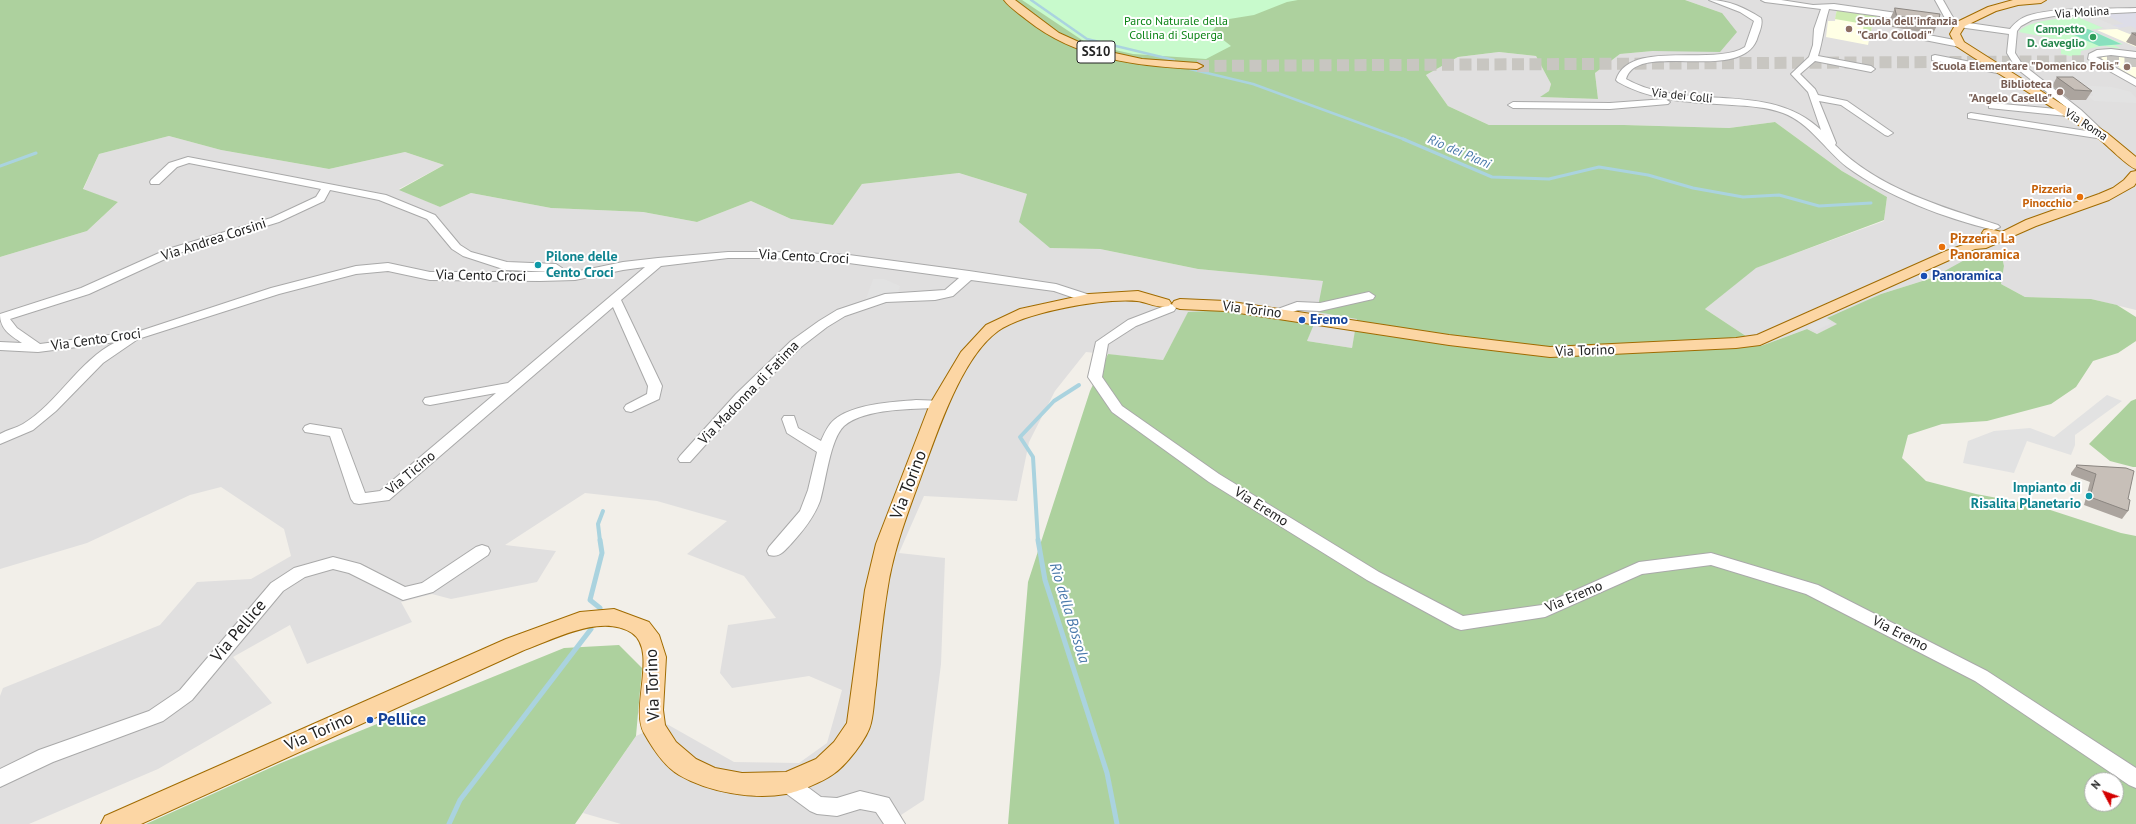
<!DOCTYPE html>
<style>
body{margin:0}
#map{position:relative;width:2136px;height:824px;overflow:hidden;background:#f2efe9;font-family:"PT Sans",sans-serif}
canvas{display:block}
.north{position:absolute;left:2084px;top:772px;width:40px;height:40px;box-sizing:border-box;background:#fff;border:1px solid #a7a7a7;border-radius:50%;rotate:311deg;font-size:11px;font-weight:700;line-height:16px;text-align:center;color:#222}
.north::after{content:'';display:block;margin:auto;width:14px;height:18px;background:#d40000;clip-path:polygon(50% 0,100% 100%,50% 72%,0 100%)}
</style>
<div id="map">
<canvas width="2136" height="824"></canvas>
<div class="north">N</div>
</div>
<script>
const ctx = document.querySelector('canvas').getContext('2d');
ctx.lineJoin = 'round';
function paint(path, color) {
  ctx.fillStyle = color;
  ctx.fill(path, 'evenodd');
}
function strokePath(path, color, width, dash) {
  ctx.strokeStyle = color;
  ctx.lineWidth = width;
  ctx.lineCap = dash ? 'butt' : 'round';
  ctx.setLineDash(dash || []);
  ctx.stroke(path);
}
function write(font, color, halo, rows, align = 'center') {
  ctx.font = font + ' "PT Sans",sans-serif';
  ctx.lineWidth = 4;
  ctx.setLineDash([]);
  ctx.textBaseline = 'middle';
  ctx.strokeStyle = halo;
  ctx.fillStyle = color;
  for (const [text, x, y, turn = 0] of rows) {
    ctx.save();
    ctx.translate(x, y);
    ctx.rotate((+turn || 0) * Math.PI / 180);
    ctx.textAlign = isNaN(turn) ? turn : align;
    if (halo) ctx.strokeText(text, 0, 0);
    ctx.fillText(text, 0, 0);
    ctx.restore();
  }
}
paint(new Path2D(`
 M 1641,0 L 2136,0 L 2136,310 L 2091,299 L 2025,297 L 2001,284 L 2004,266 L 2001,252 L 1932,278 L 1881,294 L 1828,319 L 1838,324 L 1817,334 L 1807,329 L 1761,346 L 1705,309 L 1755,268 L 1884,221 L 1887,197 L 1842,171 L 1775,122 L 1729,128 L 1624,125 L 1489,125 L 1448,106 L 1426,75 L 1458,57 L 1499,52 L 1536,56 L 1551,84 L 1549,91 L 1541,97 L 1598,99 L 1595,73 L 1620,54 L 1653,51 L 1722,13 L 1685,0 Z
 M 169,136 L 221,150 L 329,169 L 405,152 L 444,165 L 399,189 L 440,207 L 471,193 L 551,208 L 643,212 L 697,222 L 751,201 L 791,219 L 833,225 L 862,184 L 959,173 L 1027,194 L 1050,248 L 1100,249 L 1198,269 L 1323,281 L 1358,319 L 1352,348 L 1307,341 L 1313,324 L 1188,313 L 1163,360 L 1086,352 L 1055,391 L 1029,442 L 1017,501 L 924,496 L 899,553 L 945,558 L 941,664 L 924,800 L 901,815 L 904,824 L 621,824 L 583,813 L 636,736 L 665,723 L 734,762 L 799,763 L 827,743 L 842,690 L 809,676 L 732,688 L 720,673 L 728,625 L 776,618 L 744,576 L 687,554 L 727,521 L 657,501 L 585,493 L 505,545 L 556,551 L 537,582 L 451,599 L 432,594 L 401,602 L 412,622 L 307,664 L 290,625 L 233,657 L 272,703 L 158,769 L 29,824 L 0,824 L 0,696 L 3,688 L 160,625 L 197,582 L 251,579 L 291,556 L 284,529 L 221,487 L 190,495 L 87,543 L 0,569 L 0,257 L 87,231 L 118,202 L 83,190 L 99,154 Z`), '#e0dfdf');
paint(new Path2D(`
 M 1837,9 L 1875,27 L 1872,26 L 1868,45 L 1826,37 L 1828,21 L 1835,21 Z
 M 2117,29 L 2132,35 L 2136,47 L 2097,30 Z
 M 2115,55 L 2136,59 L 2136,79 L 2119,70 L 2121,69 L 2120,68 L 2099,61 L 2099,58 L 2102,56 Z`), '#ffffe5');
paint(new Path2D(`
 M 1837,9 L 1877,14 L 1875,27 L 1872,26 L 1871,32 L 1863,30 L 1864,24 L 1835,19 Z`), '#cdebb0');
paint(new Path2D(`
 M 0,0 L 1685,0 L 1722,13 L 1737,32 L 1720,52 L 1653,51 L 1620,54 L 1595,73 L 1598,99 L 1540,97 L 1549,91 L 1551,84 L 1536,56 L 1499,52 L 1458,57 L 1426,75 L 1448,106 L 1489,125 L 1624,125 L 1729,128 L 1775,122 L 1842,171 L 1887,197 L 1884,220 L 1756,268 L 1705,309 L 1761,346 L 1807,329 L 1817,334 L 1837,324 L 1827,318 L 1881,294 L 1932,278 L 1970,257 L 2001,252 L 2004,266 L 2001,284 L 2025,297 L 2091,299 L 2117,305 L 2136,317 L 2136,341 L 2118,353 L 2093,361 L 2076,387 L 2051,404 L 1987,421 L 1942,424 L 1908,435 L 1902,458 L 1926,481 L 1976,494 L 2035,505 L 2121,533 L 2136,536 L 2136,824 L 1008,824 L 1028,582 L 1090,391 L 1108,354 L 1163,360 L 1188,312 L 1230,310 L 1314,324 L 1307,341 L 1352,348 L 1357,319 L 1317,312 L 1323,281 L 1198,269 L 1100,249 L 1050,248 L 1019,222 L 1027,194 L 959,173 L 862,184 L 833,225 L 791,219 L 751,201 L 697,222 L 643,212 L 551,208 L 471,193 L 440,207 L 399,190 L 444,165 L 405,152 L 329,169 L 221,150 L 169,136 L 99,154 L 83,189 L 118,202 L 87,231 L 0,257 ZM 2092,780 L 2116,780 L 2116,804 L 2092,804 Z
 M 2136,399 L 2136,467 L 2133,467 L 2110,461 L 2089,444 L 2131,401 Z
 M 619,645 L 642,668 L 636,736 L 575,824 L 146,824 L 281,763 L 564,648 Z`), '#add19e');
paint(new Path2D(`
 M 1022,0 L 1298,0 L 1287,2 L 1254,15 L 1223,20 L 1212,31 L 1231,46 L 1206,59 L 1133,54 L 1088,44 Z
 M 2078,17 L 2103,28 L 2089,30 L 2123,44 L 2114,45 L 2120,48 C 2113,49 2109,46 2103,46 C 2100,46 2088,49 2081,51 L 2080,58 L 2061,54 L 2061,40 L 2019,32 C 2027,20 2065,18 2078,17 Z`), '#c8facc');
paint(new Path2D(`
 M 2088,29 L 2121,44 L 2123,44 L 2099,46 L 2065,31 Z`), '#88e0be');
paint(new Path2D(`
 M 2081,14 L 2087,14 L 2120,28 L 2107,29 L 2080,18 L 2087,17 Z
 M 2072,85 L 2112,87 L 2131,92 L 2136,98 L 2136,103 L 2094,101 L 2088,96 L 2093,96 L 2093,94 Z
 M 873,279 L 884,279 L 900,286 L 898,293 L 865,301 Z
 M 1824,318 L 1832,323 L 1815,331 L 1807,327 Z
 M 2107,395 L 2122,401 L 2075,435 L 2075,445 L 2071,455 L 2027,441 L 2014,473 L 1963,463 L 1968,441 L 1994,431 L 2030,428 L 2054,437 Z`), '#e2e2e2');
paint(new Path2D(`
 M 2136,12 L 2136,29 L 2131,26 L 2120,28 L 2112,25 L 2124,24 L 2101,13 Z`), '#dddde8');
strokePath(new Path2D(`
 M 1031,0 L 1087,39 L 1174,60
 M 1190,69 L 1253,84 L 1406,140`), '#aad3df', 2.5);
strokePath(new Path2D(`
 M 1403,139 L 1492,177 L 1549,179 L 1599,167 L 1648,175 L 1693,188 L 1743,197 L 1779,195 L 1819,206 L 1871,203
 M 0,166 L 36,153`), '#aad3df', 3);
strokePath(new Path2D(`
 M 600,541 L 598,524 L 603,511
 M 1038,541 L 1033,457 L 1020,437 L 1054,401 L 1079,385`), '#aad3df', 4);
strokePath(new Path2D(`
 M 1038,540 L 1045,580 L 1107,773 L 1117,824
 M 600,608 L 590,600 L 602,553 L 600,540
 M 449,824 L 460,800 L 591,629`), '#aad3df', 5);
strokePath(new Path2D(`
 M 1197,66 L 2136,61`), '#c8c6c1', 12, [12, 5.5]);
const minor = new Path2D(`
 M 1709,0 C 1729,0 1745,8 1761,18 C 1763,23 1760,31 1758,36 C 1745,86 1637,39 1626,79 C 1686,113 1768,79 1821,130 L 1808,92 L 1791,74 L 1809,57 L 1813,45 L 1814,29 L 1821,9 L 1765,2 L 1761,0 L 1781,0 L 1813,5 L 1834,4 L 1946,20 L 1935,0 L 1943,0 L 1955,21 L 2010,29 C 2015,23 2019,19 2027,16 C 2052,7 2107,9 2136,8 L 2136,12 L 2054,16 L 2032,20 L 2021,26 L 2017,31 L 2015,53 L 2022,64 L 2081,110 L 2101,129 L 2102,133 L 2106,134 L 2108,136 L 2103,139 L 1968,118 L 1968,114 L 1971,113 L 2093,132 L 2075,114 L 2016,68 L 2007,53 L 2009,34 L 1829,9 C 1824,25 1823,40 1818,56 L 1871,66 L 1875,69 L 1871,72 L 1815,61 L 1800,74 L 1815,89 L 1818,95 L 1847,101 L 1893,133 L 1888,136 L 1885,135 L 1841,105 L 1819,101 L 1836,143 L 1835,145 C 1877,188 1942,207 1998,225 L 2000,227 L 1994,230 C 1947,219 1886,196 1847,167 C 1825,150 1810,123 1783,113 C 1767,107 1749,106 1732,105 C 1692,102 1653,102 1618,82 L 1616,80 C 1629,38 1714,67 1745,47 L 1754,21 L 1740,12 Z
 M 1907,31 L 1960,41 L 1964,44 L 1960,47 L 1904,36 L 1903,34 Z
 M 2111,49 L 2136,52 L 2136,58 L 2111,55 L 2096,57 L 2136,79 L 2136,86 L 2088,59 L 2089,54 L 2097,50 Z
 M 1935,55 L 2002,68 L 2006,71 L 2002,74 L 1932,60 L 1932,56 Z
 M 1665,99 L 1670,102 L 1668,104 L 1610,109 L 1513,108 L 1508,105 L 1513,102 L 1610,103 Z
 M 1992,103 L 2067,110 L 2072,113 L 2067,116 L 1989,108 L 1989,104 Z
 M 188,157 L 386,195 L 435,215 L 460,245 L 471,252 L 507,262 L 556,264 L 562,268 L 556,272 L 506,270 L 463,256 L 452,249 L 427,219 L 379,200 L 330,190 L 324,201 L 279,222 L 176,254 L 89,294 L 10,319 L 17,328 L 40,344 L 140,331 L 271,288 L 356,266 L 388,263 L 430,272 L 575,272 L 623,262 L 658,258 L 728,252 L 774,252 L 849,255 L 969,271 L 1056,284 L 1093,296 L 1095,299 L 1089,303 L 1054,291 L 971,280 L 953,296 L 935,300 L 886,302 L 845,316 L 827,327 L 801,347 L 746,400 L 690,462 L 680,462 L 678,459 L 680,456 L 736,394 L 791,341 L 819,321 L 837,310 L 885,294 L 945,290 L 959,278 L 849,263 L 774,258 L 728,258 L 661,266 L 621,300 L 662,386 L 659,399 L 631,412 L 626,411 L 624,408 L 626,405 L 647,394 L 648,386 L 613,307 L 389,500 L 359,504 L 354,503 L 351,499 L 330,436 L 305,432 L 303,429 L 305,426 L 310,424 L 341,429 L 365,493 L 380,491 L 496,393 L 430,405 L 425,404 L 423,401 L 425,398 L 508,383 L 645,267 L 623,270 L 575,280 L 540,281 L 430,280 L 388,271 L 356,274 L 279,294 L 138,339 L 103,363 L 56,411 L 33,430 L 0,444 L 0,434 C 7,430 16,428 23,424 C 58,403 78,361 116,342 L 38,352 L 0,350 L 0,342 L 22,343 C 10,335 0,329 0,314 L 81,288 L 168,249 L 271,218 L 316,197 L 321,189 L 189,163 L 177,167 L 159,184 L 151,184 L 150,182 L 151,180 L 169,163 Z
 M 1369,292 L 1375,296 L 1373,299 L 1320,311 L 1298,310 L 1279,317 L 1273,313 L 1275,310 L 1297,302 L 1320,303 Z
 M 1170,304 L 1174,305 L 1176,308 L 1174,311 L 1136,326 L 1108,344 L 1102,377 L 1122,406 L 1219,474 L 1379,572 L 1463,616 L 1542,605 L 1639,562 L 1711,553 L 1818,585 L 1987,671 L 2136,768 L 2136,788 L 2129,785 L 1975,681 L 1806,594 L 1711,565 L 1642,574 L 1545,617 L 1461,630 L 1455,628 L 1367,580 L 1209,482 L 1112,412 L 1088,377 L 1096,342 L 1128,320 Z
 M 916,400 L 944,401 L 946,404 L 944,407 L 939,408 C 913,409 865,408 844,426 C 830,439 826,481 820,501 C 814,517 803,531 791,544 C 784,551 780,558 769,555 L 767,551 L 769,547 L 800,511 L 808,490 L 817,452 L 787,433 L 782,419 L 784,416 L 794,416 L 798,428 L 821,441 C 824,434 828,425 834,420 C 852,404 892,402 916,400 Z
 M 482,545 L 488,547 L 490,551 L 488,555 L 433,592 L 403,600 L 349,573 L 333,569 L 305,577 L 283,591 L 192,700 L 163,721 L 53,762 L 0,787 L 0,769 L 39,750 L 149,711 L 180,690 L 271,583 L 294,568 L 333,557 L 360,564 L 405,587 L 422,583 L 476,547 Z
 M 787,774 L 794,777 L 821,797 L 837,798 L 860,791 L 889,798 L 905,824 L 884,824 L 876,812 L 860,809 L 837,816 L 817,814 L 810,811 L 780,789 L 777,783 L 780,777 Z`);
const major = new Path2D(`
 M 1004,0 L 1015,0 L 1059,33 L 1092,48 L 1142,59 L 1197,63 L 1203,66 L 1197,69 C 1136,66 1076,59 1027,20 C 1020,14 1010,8 1004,0 Z
 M 2013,0 L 2046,0 L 2041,3 L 2018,5 L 1996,11 L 1965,26 L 1960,34 L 1964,42 L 2107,133 L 2136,157 L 2136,169 C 2128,167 2107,145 2098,138 C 2052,106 2003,77 1956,46 L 1950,34 L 1957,22 L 1988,7 Z
 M 2136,171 L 2136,183 L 2134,186 L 2109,200 L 2036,226 L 1986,248 L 1975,249 L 1956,257 L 1760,345 L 1736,348 L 1550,357 L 1449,345 L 1226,311 L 1180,309 L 1174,307 L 1172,304 L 1174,301 L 1180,299 L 1226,301 L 1449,335 L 1550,347 L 1736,338 L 1757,335 L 1946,251 L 1986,237 L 1982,233 L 1984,230 L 1989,229 L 2002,232 L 2026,220 L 2099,194 L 2113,188 L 2124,180 L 2131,172 Z
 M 1138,291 L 1169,300 L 1171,303 L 1169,306 C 1157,309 1148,302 1137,301 C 1104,298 1025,312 998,331 C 962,357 938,430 923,471 C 909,510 893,549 887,592 C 882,622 879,654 876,685 C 874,697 874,711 871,723 C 868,738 845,767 832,775 C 822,782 798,792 786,794 C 753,800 708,792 679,775 C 664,766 653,749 644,733 C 630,707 658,651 632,633 C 601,613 553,640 522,651 L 141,824 L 101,824 L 105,816 L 506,639 L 580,612 L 614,609 L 649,622 L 659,635 L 666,657 L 663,710 L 665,725 L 676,742 L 696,759 L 715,768 L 742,773 L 786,772 L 816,759 L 834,742 L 847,723 L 865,590 L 876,544 L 930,404 L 961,352 L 986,325 L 1020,309 L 1089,294 Z`);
strokePath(minor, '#a9a9a9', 2);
strokePath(major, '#a06b00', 2);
paint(minor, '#fff');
paint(major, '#fcd6a4');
paint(new Path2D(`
 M 1895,8 L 1938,23 L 1933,34 L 1892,27 L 1890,19 Z
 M 2132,33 L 2136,33 L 2136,46 L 2126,42 Z
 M 2057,77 L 2092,91 L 2086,100 L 2070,100 L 2052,86 Z
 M 2077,465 L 2126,468 L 2128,499 L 2128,511 L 2122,519 L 2084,505 L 2090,482 L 2071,475 L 2071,473 Z`), '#aba49e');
const building = new Path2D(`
 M 1895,8 L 1940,14 L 1938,23 L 1897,16 Z
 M 2132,33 L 2136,33 L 2136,35 Z
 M 2057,77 L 2073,77 L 2092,91 L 2075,90 Z
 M 2077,465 L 2126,468 L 2134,471 L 2128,499 L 2130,500 L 2128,511 L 2090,497 L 2096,474 L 2077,467 Z`);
paint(building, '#c7bfb8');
strokePath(building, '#8b8681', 1);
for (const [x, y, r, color] of [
 [1849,29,4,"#8d6e63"],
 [2093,37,4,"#2e9e5b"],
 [2127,67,4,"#8d6e63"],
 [2060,92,4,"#8d6e63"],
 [2080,197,4,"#e8710a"],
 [1942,247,4,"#e8710a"],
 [538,265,4,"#0f9aa8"],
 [1924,276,4,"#1a4fb4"],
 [1302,320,4,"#1a4fb4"],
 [2089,496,4,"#0f9aa8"],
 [370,720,4,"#1a4fb4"]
]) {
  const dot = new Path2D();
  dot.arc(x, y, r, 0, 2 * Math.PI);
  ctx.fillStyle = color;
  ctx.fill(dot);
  strokePath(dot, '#fff', 1.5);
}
write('12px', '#222', '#fff', [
 ["Via Molina",2082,13,-4],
 ["Via dei Colli",1682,96,6],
 ["Via Roma",2086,125,33]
]);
write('12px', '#0c8416', '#fff', [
 ["Parco Naturale della",1176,22],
 ["Collina di Superga",1176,36]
]);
write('bold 12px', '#785e54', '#fff', [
 ["Scuola dell'infanzia",1857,22,"left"],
 ["\"Carlo Collodi\"",1857,36,"left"],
 ["Scuola Elementare \"Domenico Folis\"",2119,67],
 ["Biblioteca",2052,85],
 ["\"Angelo Caselle\"",2052,99]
], 'right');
write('bold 12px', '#27864d', '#fff', [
 ["Campetto",2085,30],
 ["D. Gaveglio",2085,44]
], 'right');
write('bold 12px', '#c56008', '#fff', [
 ["Pizzeria",2072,190],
 ["Pinocchio",2072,204]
], 'right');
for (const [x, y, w] of [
 [1096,52,38]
]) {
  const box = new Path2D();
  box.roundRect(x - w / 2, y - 11, w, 22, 3);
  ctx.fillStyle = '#fff';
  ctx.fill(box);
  strokePath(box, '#222', 1);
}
write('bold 13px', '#222', null, [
 ["SS10",1096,52]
]);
write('italic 13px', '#4a7aab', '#fff', [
 ["Rio dei Piani",1459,152,23]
]);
write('bold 14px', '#c56008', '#fff', [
 ["Pizzeria La",1950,239],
 ["Panoramica",1950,255]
], 'left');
write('14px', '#222', '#fff', [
 ["Via Andrea Corsini",214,240,-18],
 ["Via Cento Croci",804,257,3],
 ["Via Cento Croci",481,276,1],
 ["Via Torino",1252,310,7],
 ["Via Cento Croci",96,340,-8],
 ["Via Torino",1585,351,-2],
 ["Via Madonna di Fatima",749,393,-46],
 ["Via Ticino",411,473,-40],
 ["Via Eremo",1261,507,32],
 ["Via Eremo",1574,597,-23],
 ["Via Eremo",1900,634,27]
]);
write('bold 14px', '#0d838f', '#fff', [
 ["Pilone delle",546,257],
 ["Cento Croci",546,273],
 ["Impianto di",2081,488,"right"],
 ["Risalita Planetario",2081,504,"right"]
], 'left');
write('bold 14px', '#164399', '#fff', [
 ["Panoramica",1932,276],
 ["Eremo",1310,320]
], 'left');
write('italic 15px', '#4a7aab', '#fff', [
 ["Rio della Bossola",1069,613,73]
]);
write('17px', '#222', '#fff', [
 ["Via Torino",909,485,-69],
 ["Via Pellice",239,631,-50],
 ["Via Torino",653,685,-92],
 ["Via Torino",319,732,-24]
]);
write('bold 17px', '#164399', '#fff', [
 ["Pellice",378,720]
], 'left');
</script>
